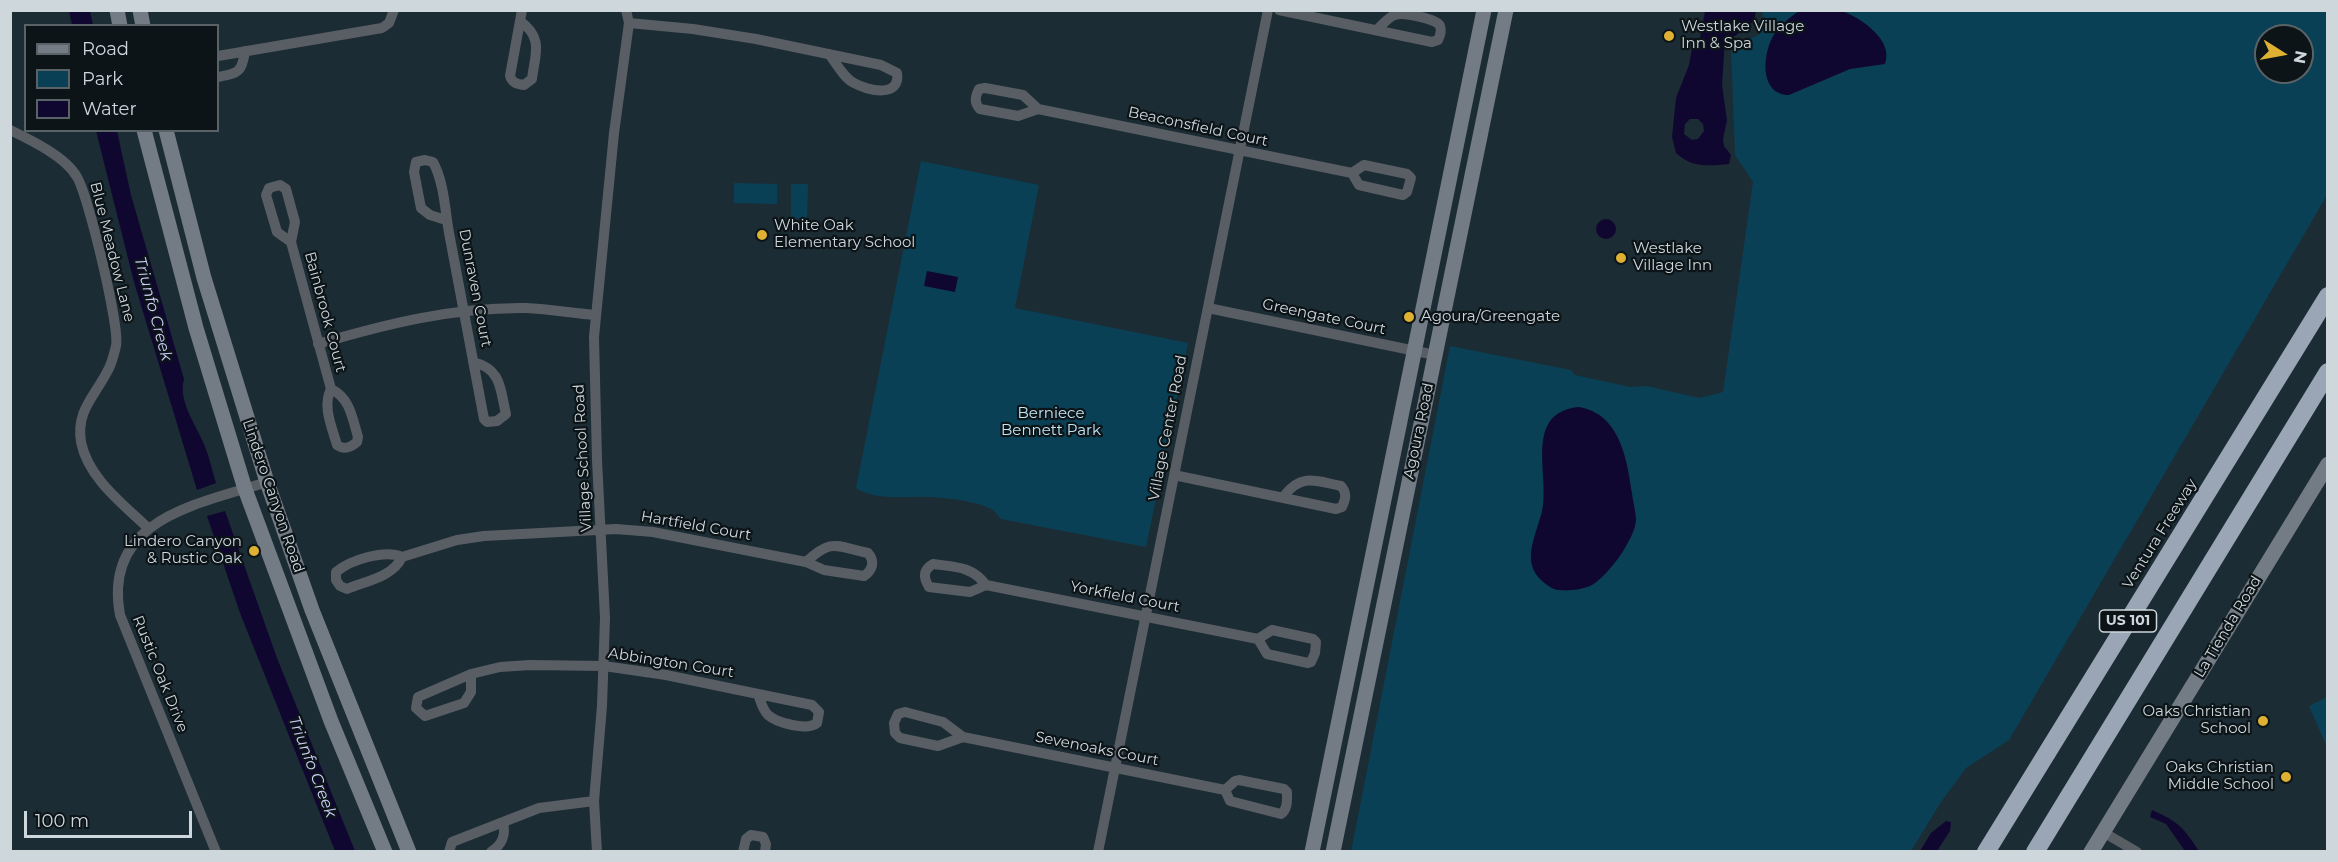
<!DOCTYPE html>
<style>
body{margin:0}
#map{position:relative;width:2338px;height:862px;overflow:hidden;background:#1c2c34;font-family:Montserrat,sans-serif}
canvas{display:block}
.frame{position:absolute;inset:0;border:12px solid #cdd7dc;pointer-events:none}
.legend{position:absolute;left:24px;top:24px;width:195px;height:108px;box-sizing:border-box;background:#0c1417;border:2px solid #596266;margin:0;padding:8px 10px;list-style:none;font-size:18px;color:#cdd7dc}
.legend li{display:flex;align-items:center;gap:12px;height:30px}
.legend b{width:30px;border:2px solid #596266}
.north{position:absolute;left:2254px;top:24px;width:60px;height:60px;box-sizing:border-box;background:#0c1417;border:2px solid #596266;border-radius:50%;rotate:101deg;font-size:16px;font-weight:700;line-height:24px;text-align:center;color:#cdd7dc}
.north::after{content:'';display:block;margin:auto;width:21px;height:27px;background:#deb133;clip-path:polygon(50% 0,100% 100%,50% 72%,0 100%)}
.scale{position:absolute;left:24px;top:811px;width:168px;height:27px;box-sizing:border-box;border:3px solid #cdd7dc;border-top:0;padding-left:8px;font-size:18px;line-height:21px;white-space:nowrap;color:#cdd7dc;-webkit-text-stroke:4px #0c1417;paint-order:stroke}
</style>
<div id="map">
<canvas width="2338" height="862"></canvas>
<div class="frame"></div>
<ul class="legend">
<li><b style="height:8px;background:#737b85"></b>Road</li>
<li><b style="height:16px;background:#0a4055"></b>Park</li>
<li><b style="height:16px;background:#100731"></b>Water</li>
</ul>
<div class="north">N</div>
<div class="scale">100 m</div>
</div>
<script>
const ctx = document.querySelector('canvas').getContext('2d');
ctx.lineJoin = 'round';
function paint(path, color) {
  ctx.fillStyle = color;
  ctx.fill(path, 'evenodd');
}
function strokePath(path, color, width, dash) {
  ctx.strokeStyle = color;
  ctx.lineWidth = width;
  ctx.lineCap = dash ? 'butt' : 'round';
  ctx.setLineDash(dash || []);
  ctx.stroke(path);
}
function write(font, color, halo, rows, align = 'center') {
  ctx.font = font + ' Montserrat,sans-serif';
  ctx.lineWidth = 4.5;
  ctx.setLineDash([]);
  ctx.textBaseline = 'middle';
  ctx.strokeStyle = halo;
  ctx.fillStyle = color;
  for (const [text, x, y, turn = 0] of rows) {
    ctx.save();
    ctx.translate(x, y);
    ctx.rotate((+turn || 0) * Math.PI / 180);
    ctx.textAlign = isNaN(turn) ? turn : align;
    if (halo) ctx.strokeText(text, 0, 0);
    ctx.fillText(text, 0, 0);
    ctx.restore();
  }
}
paint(new Path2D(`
 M 2323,10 L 2327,13 L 2327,195 L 2009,740 L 1966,768 L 1941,802 L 1911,851 L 1351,852 L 1450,346 L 1571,370 L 1575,375 L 1630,387 L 1647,386 L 1699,398 L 1723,392 L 1753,182 L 1735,155 L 1731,48 L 1740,42 L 1759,35 L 1764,23 L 1762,11 ZM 2266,36 L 2302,36 L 2302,72 L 2266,72 Z
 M 921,161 L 1039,185 L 1015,308 L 1188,343 L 1146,547 L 1001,519 C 998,516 995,511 991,509 C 977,501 942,497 926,497 C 904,496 875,501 856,488 Z
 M 734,183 L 777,184 L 777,204 L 734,203 Z
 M 791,184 L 808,184 L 807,218 L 791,218 Z
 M 2327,697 L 2327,747 L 2309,706 Z`), '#0a4055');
paint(new Path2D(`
 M 1800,10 C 1812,10 1830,7 1842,11 C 1861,18 1894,40 1885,64 L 1850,69 L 1789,95 C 1759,95 1762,52 1775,33 C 1781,24 1791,17 1800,10 Z
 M 69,11 L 90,11 L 93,25 L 72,25 Z
 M 1705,11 L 1756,11 L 1754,21 L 1735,36 L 1727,37 L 1725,40 L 1722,85 L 1727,120 L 1723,139 L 1724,146 L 1731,155 L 1729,164 C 1708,166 1692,168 1676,153 L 1672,137 L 1676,98 L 1689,65 L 1694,38 L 1700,38 ZM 1690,119 L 1698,119 L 1703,124 L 1704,131 L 1698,139 L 1692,140 L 1684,134 L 1685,124 Z
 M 96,131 L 117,131 L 131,195 L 184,379 C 178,401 195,423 203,442 C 209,455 212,470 216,483 L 197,490 L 134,282 Z
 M1596 229a10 10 0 1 1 20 0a10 10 0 1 1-20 0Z
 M 927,271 L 958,277 L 955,292 L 924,286 Z
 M 1579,407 C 1620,414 1627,459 1632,493 C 1633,502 1636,512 1636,520 C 1635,539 1607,578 1590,586 C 1581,590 1564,592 1554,589 C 1549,587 1543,582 1539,578 C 1520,557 1540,529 1543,505 C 1548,470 1525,412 1579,407 Z
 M 225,511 L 277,658 L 355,851 L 335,851 L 240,613 L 207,516 Z
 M 2152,810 C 2179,822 2183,827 2199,851 L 2185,851 L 2166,824 L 2150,817 Z
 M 1946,821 L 1951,822 L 1950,831 L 1937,851 L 1920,851 L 1931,833 Z`), '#100731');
strokePath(new Path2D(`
 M 1279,10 L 1432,42 L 1438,40 C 1440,36 1442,31 1440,26 C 1438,19 1403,12 1395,15 C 1388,17 1382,25 1377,30
 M 520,21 C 544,38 535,54 532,79 L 524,85 C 517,84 512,83 510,76 L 522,10
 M 629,23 L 693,29 L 756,39 L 881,65 L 897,73 C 901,98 868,91 854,83 C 844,78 836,63 829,54
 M 218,56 L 382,28 L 389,23 L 394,10
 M 218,77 C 238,73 242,73 245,51
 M 1038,109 L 1018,116 L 980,109 C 974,103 975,97 979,89 L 985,88 L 1023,95 L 1038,109 L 1352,173
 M 10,130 C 31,140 66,157 77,177 C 88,195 120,327 116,346 C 114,354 112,364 107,372 C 94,397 76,411 81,442 C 88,478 123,504 148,528
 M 1364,165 L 1407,174 L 1411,178 L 1407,192 L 1403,195 L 1359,185 L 1352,173 Z
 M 446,220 L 430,215 L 421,208 L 414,172 L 416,162 L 425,160 L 433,162 C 445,184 445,214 450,238 C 461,299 473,359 484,419 L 487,422 L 497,421 L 506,414 C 500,389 502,369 473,362
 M 291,242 L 277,232 L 266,195 L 269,188 L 280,185 L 286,189 L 295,222 L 291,242 L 331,389 C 322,406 332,427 337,445 C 344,450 350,448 357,442 L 358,437 C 352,417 350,398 331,389
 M 1208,308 L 1435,355
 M 318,344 C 386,324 454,307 526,308 C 549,309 572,313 595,315
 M 1174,475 L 1336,509 L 1342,507 C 1346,498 1347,493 1341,486 C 1316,481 1301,473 1284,496
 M 402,557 C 393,577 366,581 347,589 L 340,586 L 336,580 L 336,572 C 350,560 385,549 402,557 L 457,540 L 484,536 L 616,529 L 653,532 L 806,562 L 824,570 L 864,576 C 873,570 875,561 868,553 C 835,546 832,538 806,562
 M 986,585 L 970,592 L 929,587 C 923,577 923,570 933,564 C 955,567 972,566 986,585 L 1258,639 L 1272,630 L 1313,639 L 1316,642 L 1315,653 L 1311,662 L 1308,663 L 1267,654 L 1258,639
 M 471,674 L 471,692 L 464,703 L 425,716 L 416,708 L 418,697 L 471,674 L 500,667 L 530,665 L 604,666 L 666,675 L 758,694 L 812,705 L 819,712 L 817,723 C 807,731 777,723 768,715 C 762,709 761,702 758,694
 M 963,737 L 938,746 L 900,738 L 895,733 L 894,723 L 898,714 L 905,712 L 943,722 L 963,737 L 1225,790
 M 1239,780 L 1284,789 L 1287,792 C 1287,800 1288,809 1281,814 L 1230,801 L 1225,790 L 1235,781 Z
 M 2103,832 L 2137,852
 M 216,852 L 120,615 C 102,518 199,504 267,482
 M 449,852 L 452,842 L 539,808 L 594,801
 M 491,852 C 503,844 506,835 503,822
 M 597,852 L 594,801 L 602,706 L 605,618 L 597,460 L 594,337 L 614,133 L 629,23 L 626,10
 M 743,852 L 746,839 L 751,835 L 763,837 L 766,844 L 765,852
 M 1098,852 L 1268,10`), '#595e64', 10);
strokePath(new Path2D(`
 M 117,10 L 120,26
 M 140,10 L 143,26
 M 144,130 L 196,328 L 245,489 L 331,721 L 385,852
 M 166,130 L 204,278 L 267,482 L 312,610 L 409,852
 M 1312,852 L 1484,10
 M 1333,852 L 1506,10
 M 2091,852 L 2328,464`), '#737b85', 15);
strokePath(new Path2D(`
 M 1986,852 L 2328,296
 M 2035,852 L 2328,372`), '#9aa5b5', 18);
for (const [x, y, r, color] of [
 [1669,36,6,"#deb133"],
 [762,235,6,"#deb133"],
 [1621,258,6,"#deb133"],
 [1409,317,6,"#deb133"],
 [254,551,6,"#deb133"],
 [2263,721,6,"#deb133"],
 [2286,777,6,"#deb133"]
]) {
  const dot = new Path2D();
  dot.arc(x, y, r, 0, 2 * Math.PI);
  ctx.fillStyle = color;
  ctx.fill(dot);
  strokePath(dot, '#0c1417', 2);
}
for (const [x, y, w] of [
 [2128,621,57]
]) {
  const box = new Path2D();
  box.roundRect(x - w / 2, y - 11, w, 22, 4.5);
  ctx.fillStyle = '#0c1417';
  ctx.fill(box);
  strokePath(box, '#cdd7dc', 1.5);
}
write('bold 14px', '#cdd7dc', null, [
 ["US 101",2128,621]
]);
write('15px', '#cdd7dc', '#0c1417', [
 ["Westlake Village",1681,27],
 ["Inn & Spa",1681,44],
 ["White Oak",774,226],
 ["Elementary School",774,243],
 ["Westlake",1633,249],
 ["Village Inn",1633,266],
 ["Agoura/Greengate",1421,317],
 ["Lindero Canyon",242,542,"right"],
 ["& Rustic Oak",242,559,"right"],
 ["Oaks Christian",2251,712,"right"],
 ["School",2251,729,"right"],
 ["Oaks Christian",2274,768,"right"],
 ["Middle School",2274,785,"right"]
], 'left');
write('15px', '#cdd7dc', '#0c1417', [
 ["Beaconsfield Court",1198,127,12],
 ["Blue Meadow Lane",112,252,76],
 ["Dunraven Court",475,288,79],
 ["Bainbrook Court",325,312,75],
 ["Greengate Court",1324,317,12],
 ["Village Center Road",1168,428,-79],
 ["Agoura Road",1419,431,-78],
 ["Village School Road",583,458,-93],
 ["Lindero Canyon Road",273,496,71],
 ["Hartfield Court",696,526,10],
 ["Ventura Freeway",2160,534,-58],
 ["Yorkfield Court",1125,597,11],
 ["La Tienda Road",2228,627,-59],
 ["Abbington Court",671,663,9],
 ["Rustic Oak Drive",160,674,68],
 ["Sevenoaks Court",1097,749,11]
]);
write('15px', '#c2e5f6', '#0c1417', [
 ["Berniece",1051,414],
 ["Bennett Park",1051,431]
]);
write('italic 16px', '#cecefc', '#0c1417', [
 ["Triunfo Creek",153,309,75],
 ["Triunfo Creek",312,767,69]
]);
</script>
